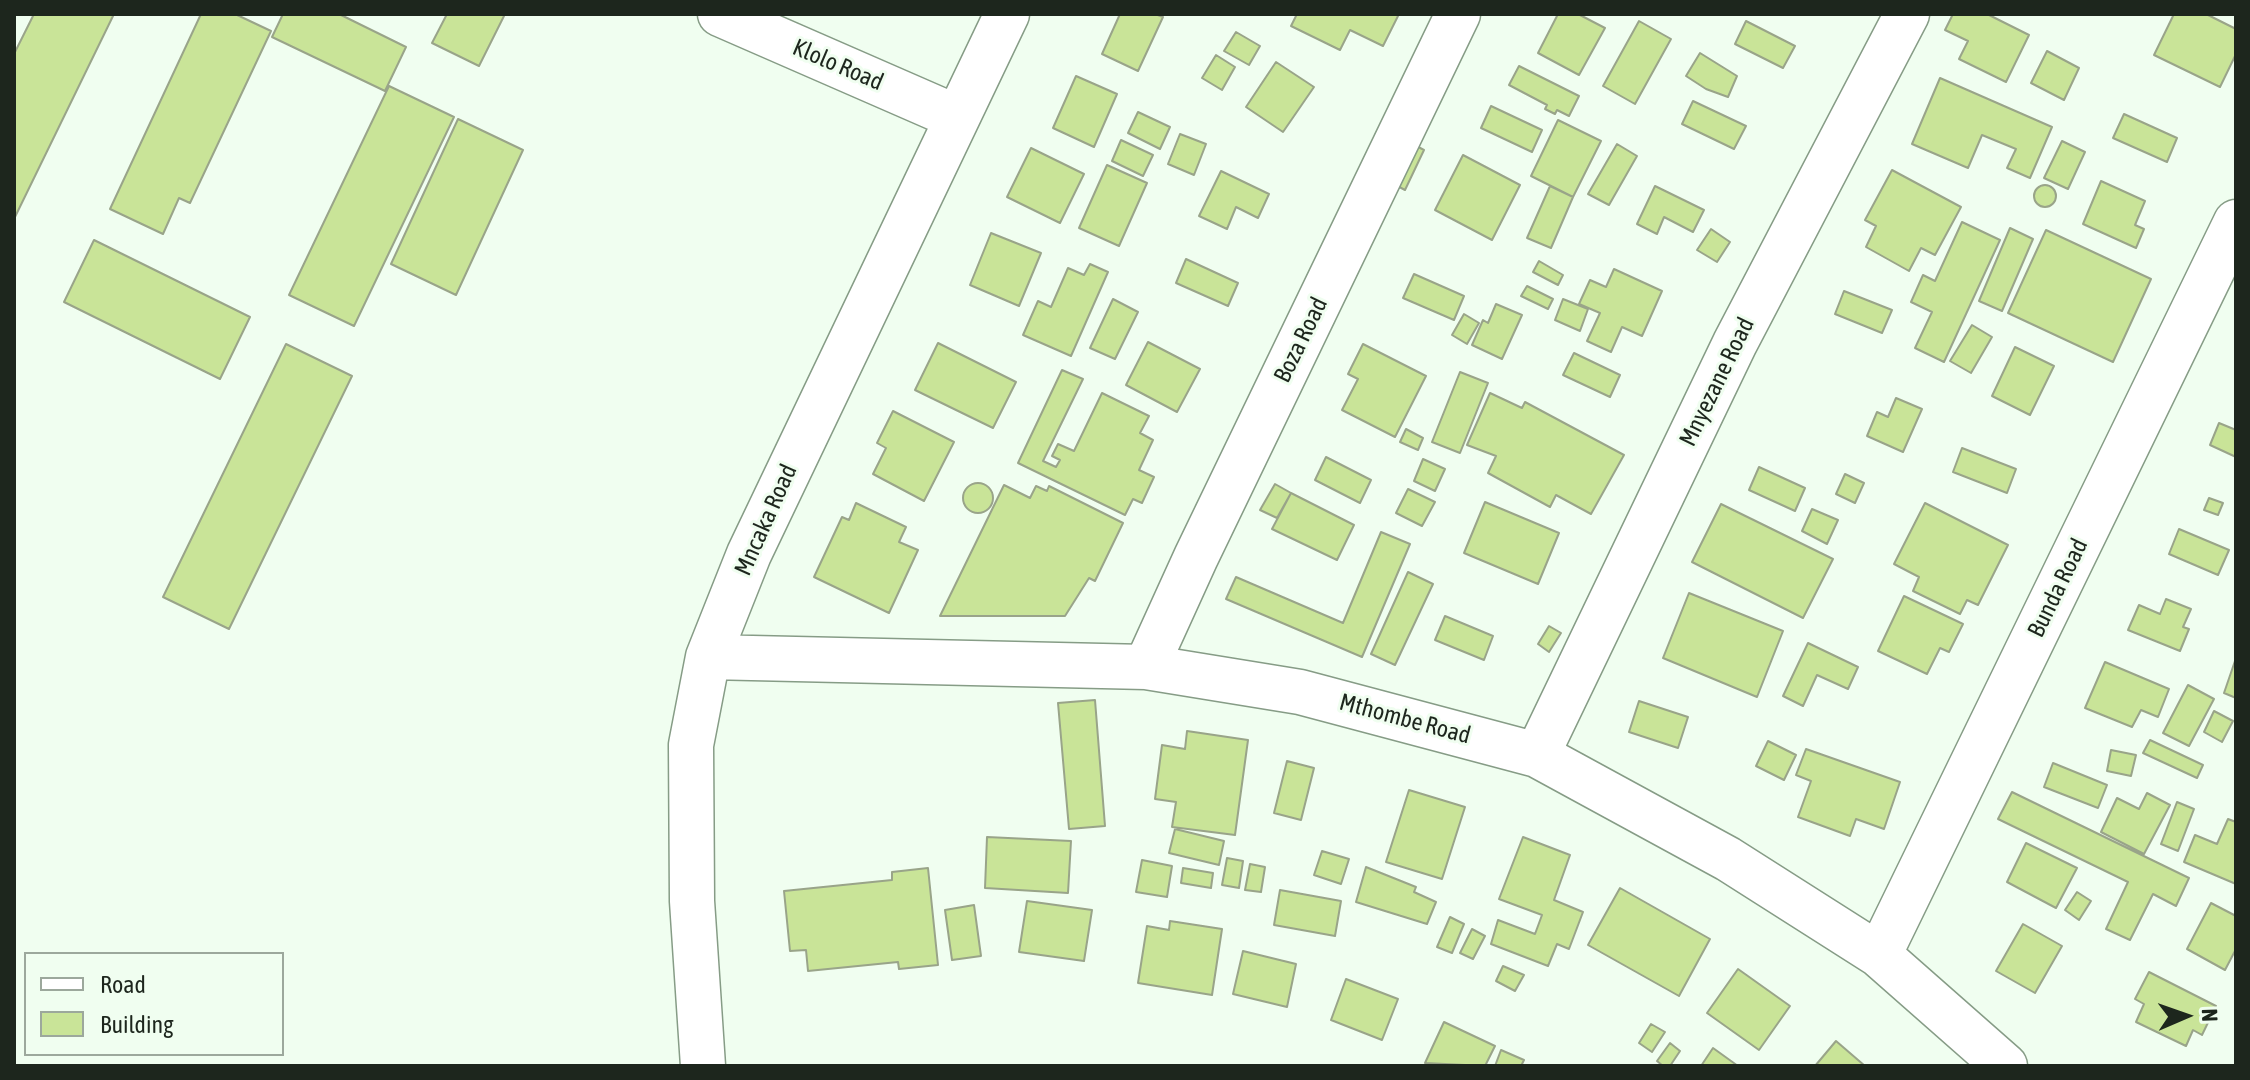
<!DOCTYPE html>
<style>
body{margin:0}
#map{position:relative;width:2250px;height:1080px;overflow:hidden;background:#f0fef0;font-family:"Asap Condensed",sans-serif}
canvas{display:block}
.frame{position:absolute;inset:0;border:16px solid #1d261d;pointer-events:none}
.legend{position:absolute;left:24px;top:952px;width:260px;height:104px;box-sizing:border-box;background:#f0fef0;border:2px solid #9ca89c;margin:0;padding:10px 14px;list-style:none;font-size:24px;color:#1d261d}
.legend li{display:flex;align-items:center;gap:16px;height:40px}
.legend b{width:40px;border:2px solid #9ca89c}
.north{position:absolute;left:2146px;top:976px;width:80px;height:80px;-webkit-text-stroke:6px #f0fef0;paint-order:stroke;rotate:88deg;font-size:22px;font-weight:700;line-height:32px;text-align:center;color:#1d261d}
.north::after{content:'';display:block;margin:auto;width:28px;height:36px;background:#1d261d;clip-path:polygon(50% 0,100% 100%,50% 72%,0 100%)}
</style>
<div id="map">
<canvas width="2250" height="1080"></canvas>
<div class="frame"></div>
<ul class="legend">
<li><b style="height:10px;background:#fff"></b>Road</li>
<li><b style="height:22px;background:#c9e498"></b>Building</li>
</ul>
<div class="north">N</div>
</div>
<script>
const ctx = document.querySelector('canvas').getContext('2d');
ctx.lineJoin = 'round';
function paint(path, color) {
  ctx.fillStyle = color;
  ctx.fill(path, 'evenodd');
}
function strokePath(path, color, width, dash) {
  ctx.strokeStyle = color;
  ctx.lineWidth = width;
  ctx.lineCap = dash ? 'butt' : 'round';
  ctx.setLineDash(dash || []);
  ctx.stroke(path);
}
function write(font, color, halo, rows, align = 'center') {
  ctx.font = font + ' "Asap Condensed",sans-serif';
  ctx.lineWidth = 6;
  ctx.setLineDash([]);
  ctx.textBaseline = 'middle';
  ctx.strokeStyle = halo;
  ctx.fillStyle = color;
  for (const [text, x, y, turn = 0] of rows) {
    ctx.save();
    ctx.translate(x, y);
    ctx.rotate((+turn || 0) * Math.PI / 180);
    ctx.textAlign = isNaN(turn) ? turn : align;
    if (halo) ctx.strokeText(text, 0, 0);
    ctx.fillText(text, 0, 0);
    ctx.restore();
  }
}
const building = new Path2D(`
 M 34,14 L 114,14 L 14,219 L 14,54 Z
 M 201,14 L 235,14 L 271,31 L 190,203 L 179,198 L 163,234 L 110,209 Z
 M 283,14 L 339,14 L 406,47 L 385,91 L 272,37 Z
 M 447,14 L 505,14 L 479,66 L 432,43 Z
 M 1120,14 L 1155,14 L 1163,17 L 1138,71 L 1102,54 Z
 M 1297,14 L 1399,14 L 1383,46 L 1350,30 L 1340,50 L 1291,26 Z
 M 1558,14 L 1578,14 L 1605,28 L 1579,75 L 1538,53 Z
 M 1953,14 L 1987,14 L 2029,35 L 2006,82 L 1959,59 L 1968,41 L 1945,30 Z
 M 2174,14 L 2206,14 L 2236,29 L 2236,54 L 2220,87 L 2154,55 Z
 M 1639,21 L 1671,39 L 1635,104 L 1603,86 Z
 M 1746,21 L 1795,46 L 1783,68 L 1735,44 Z
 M 1236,32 L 1260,46 L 1249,65 L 1224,51 Z
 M 2047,51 L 2079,68 L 2064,100 L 2031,83 Z
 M 1700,53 L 1737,76 L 1728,97 L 1706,89 L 1686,76 Z
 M 1216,55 L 1235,67 L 1222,90 L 1202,78 Z
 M 1276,62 L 1314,87 L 1283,132 L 1246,107 Z
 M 1519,66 L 1579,96 L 1569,116 L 1557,110 L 1555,114 L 1545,109 L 1547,105 L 1509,85 Z
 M 1076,76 L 1117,94 L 1094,147 L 1053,128 Z
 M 1940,78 L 2052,127 L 2030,178 L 2007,168 L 2016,149 L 1982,135 L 1968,168 L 1912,144 Z
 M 389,86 L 454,117 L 354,326 L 289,295 Z
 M 1693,101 L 1746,126 L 1734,149 L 1682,124 Z
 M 1491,106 L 1542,130 L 1532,152 L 1481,128 Z
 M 1138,112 L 1170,127 L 1160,149 L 1128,133 Z
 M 2124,114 L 2177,138 L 2167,162 L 2113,138 Z
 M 458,119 L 523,150 L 456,295 L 391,264 Z
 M 1558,120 L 1601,141 L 1573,197 L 1531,176 Z
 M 1180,134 L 1206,144 L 1194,175 L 1168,164 Z
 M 1121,140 L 1153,155 L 1143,176 L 1112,161 Z
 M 1407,141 L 1424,150 L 1405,190 L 1388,181 Z
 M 2062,141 L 2085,152 L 2068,189 L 2044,178 Z
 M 1617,144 L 1637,156 L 1609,205 L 1588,194 Z
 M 1031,148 L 1084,174 L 1060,223 L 1007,197 Z
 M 1463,155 L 1520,185 L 1492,240 L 1435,210 Z
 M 1107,165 L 1147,183 L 1119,246 L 1079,228 Z
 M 1892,170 L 1961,207 L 1935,255 L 1921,248 L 1909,271 L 1866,247 L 1876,226 L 1865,220 Z
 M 1221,171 L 1269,194 L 1258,218 L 1236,207 L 1227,229 L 1199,216 Z
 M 2101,181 L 2145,201 L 2135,225 L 2144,229 L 2136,248 L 2083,224 Z
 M2034 196a11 11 0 1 1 22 0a11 11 0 1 1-22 0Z
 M 1550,186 L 1573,197 L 1551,248 L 1527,238 Z
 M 1655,186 L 1704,210 L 1693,232 L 1664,217 L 1657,234 L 1637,224 Z
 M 1962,222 L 2000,240 L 1944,362 L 1915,348 L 1932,312 L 1911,302 L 1923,275 L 1935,281 Z
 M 2010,228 L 2033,239 L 2002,311 L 1979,301 Z
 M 1711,229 L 1730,242 L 1717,262 L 1697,250 Z
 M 2046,230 L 2151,279 L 2113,362 L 2008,313 Z
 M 991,233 L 1041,253 L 1019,306 L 970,285 Z
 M 94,240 L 250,317 L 220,379 L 64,302 Z
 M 1186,259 L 1238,283 L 1228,306 L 1176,283 Z
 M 1539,261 L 1563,275 L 1558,285 L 1533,272 Z
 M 1090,264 L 1108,272 L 1071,356 L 1023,335 L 1038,301 L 1051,307 L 1068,268 L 1084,275 Z
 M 1614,269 L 1662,291 L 1642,336 L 1622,327 L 1611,352 L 1587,341 L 1600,313 L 1579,304 L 1590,280 L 1606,287 Z
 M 1414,274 L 1464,296 L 1454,320 L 1403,298 Z
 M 1527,286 L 1553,299 L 1548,309 L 1521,296 Z
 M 1844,291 L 1892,310 L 1882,333 L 1835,314 Z
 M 1113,299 L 1138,312 L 1115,359 L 1090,348 Z
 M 1563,299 L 1588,309 L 1580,331 L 1555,320 Z
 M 1496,304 L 1522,315 L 1502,359 L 1472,345 L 1483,320 L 1488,323 Z
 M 1464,314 L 1479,323 L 1467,344 L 1452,335 Z
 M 1972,325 L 1992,337 L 1971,373 L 1950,361 Z
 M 1148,342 L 1200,369 L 1177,412 L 1126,385 Z
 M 938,343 L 1016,382 L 993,428 L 915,390 Z
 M 286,344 L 352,376 L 229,629 L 163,597 Z
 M 1363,344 L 1426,376 L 1395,437 L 1342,410 L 1358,379 L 1348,374 Z
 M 2015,347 L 2054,366 L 2030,415 L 1992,396 Z
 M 1574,353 L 1620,375 L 1610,397 L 1563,375 Z
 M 1062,370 L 1083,379 L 1043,461 L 1056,467 L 1060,460 L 1052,456 L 1058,444 L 1074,451 L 1102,393 L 1149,416 L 1140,433 L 1153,440 L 1139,470 L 1154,477 L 1142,503 L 1133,499 L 1125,515 L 1018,463 Z
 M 1460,372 L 1488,383 L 1460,453 L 1432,442 Z
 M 1490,393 L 1522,408 L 1525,402 L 1624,455 L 1591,514 L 1556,495 L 1550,507 L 1488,473 L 1496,456 L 1467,445 Z
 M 1896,398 L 1922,409 L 1903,452 L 1867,436 L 1877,412 L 1888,417 Z
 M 893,411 L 954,442 L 924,501 L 873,474 L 886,448 L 877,443 Z
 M 2219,423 L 2236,430 L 2236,457 L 2210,445 Z
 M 1406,429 L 1423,438 L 1418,450 L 1400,442 Z
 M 1962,448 L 2016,469 L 2007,493 L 1953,472 Z
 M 1326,457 L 1371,480 L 1360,503 L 1315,480 Z
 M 1423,459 L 1445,469 L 1435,491 L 1414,481 Z
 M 1759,467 L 1805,488 L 1795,511 L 1749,490 Z
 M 1845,474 L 1864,483 L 1855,503 L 1836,494 Z
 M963 498a15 15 0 1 1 30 0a15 15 0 1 1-30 0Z
 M 1275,484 L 1291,493 L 1277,518 L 1260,510 Z
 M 1004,485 L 1030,498 L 1036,486 L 1047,491 L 1049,486 L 1123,523 L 1095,581 L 1089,578 L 1065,616 L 940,616 Z
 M 1408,489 L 1435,502 L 1422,526 L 1396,513 Z
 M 1291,493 L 1354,525 L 1337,560 L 1272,529 Z
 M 2209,498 L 2223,503 L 2218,515 L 2204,510 Z
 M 1485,502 L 1559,533 L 1538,584 L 1464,553 Z
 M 856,503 L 906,527 L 899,542 L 918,550 L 889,613 L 814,577 L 842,517 L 849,520 Z
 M 1925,503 L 2008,545 L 1978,605 L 1967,600 L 1960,614 L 1913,591 L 1919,577 L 1894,564 Z
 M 1721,504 L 1833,559 L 1803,618 L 1692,562 Z
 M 1812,509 L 1838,520 L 1827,544 L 1802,531 Z
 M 2179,529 L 2229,550 L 2218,575 L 2169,554 Z
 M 1381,532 L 1410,544 L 1362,657 L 1226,599 L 1236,577 L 1343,623 Z
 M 1408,572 L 1433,584 L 1395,665 L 1371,654 Z
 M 1689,593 L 1783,631 L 1757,697 L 1663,658 Z
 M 1904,596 L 1963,624 L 1949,652 L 1940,648 L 1927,674 L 1878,651 Z
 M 2166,599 L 2191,609 L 2183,627 L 2189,629 L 2180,651 L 2128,630 L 2139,605 L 2160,614 Z
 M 1445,616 L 1493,636 L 1484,660 L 1435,640 Z
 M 1549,626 L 1561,633 L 1549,652 L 1538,644 Z
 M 1808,643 L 1858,667 L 1848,689 L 1817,675 L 1803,706 L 1783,696 Z
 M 2236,658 L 2236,698 L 2224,693 Z
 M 2105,662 L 2169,689 L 2158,717 L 2141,710 L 2132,727 L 2085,708 Z
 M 2188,685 L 2214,699 L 2189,746 L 2163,733 Z
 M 1095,700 L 1105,826 L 1069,829 L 1058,703 Z
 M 1639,701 L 1688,717 L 1678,748 L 1629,732 Z
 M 2214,711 L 2233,721 L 2222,742 L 2204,732 Z
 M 1187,731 L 1248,740 L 1235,835 L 1172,827 L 1176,802 L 1155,799 L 1162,745 L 1185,749 Z
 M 2150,740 L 2203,765 L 2197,778 L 2143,753 Z
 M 1768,741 L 1796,755 L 1784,780 L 1756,766 Z
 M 1806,749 L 1900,782 L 1884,829 L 1856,819 L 1850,836 L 1798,817 L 1811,781 L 1796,775 Z
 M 2111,750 L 2136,755 L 2131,776 L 2107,771 Z
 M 1287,761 L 1314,768 L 1301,820 L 1274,813 Z
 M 2053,763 L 2107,785 L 2098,808 L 2044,787 Z
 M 1409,790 L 1465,807 L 1442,879 L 1386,862 Z
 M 2012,792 L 2189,878 L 2176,906 L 2153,894 L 2130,940 L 2106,929 L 2128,882 L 1998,819 Z
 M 2147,793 L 2170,805 L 2144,854 L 2101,832 L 2117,798 L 2139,809 Z
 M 2177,802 L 2194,809 L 2178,851 L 2161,844 Z
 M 2228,819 L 2236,822 L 2236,884 L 2184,862 L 2195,835 L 2217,844 Z
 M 1175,829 L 1224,841 L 1219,865 L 1169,853 Z
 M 987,837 L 1071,841 L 1068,893 L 985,888 Z
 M 1523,837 L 1570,855 L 1554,900 L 1583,912 L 1569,949 L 1557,944 L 1548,966 L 1491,944 L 1498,920 L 1535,934 L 1542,915 L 1499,899 Z
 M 2026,843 L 2077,868 L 2056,908 L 2007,882 Z
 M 1322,851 L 1349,859 L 1341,884 L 1314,875 Z
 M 1227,858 L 1243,861 L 1239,888 L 1222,885 Z
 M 1142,860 L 1172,866 L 1167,897 L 1136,892 Z
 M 1250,864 L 1265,867 L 1261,892 L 1245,890 Z
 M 1366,867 L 1416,887 L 1414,892 L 1436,902 L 1427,924 L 1356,902 Z
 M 928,868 L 938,965 L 899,969 L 898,962 L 808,971 L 806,950 L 790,951 L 784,891 L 892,880 L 892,872 Z
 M 1183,868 L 1213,873 L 1211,888 L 1181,883 Z
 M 1620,888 L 1710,939 L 1679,996 L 1588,945 Z
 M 1280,890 L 1341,901 L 1335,936 L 1274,925 Z
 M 2077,892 L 2091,901 L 2079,920 L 2065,910 Z
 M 1027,901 L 1092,910 L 1084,961 L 1019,952 Z
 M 2211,903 L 2236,916 L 2236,949 L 2225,970 L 2187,949 Z
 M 974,905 L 981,956 L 952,960 L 945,910 Z
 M 1450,917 L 1464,924 L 1452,953 L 1437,947 Z
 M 1170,921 L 1222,929 L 1212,995 L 1138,983 L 1147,926 L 1169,930 Z
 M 2023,924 L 2062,946 L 2035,993 L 1996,971 Z
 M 1472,929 L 1485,936 L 1473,959 L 1460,953 Z
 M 1243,951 L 1296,964 L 1287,1007 L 1233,994 Z
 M 1503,966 L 1524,975 L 1515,991 L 1496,981 Z
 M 1738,969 L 1790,1006 L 1759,1050 L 1707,1013 Z
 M 2149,972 L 2216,1006 L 2202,1035 L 2193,1030 L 2186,1046 L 2136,1022 L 2144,1004 L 2135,999 Z
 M 1346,979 L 1398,999 L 1382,1040 L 1331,1020 Z
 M 1444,1022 L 1495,1046 L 1485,1066 L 1425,1063 Z
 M 1651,1024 L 1665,1032 L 1652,1052 L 1639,1043 Z
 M 1836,1041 L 1865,1066 L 1815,1066 Z
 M 1670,1043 L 1680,1051 L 1670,1066 L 1663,1066 L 1657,1061 Z
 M 1713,1048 L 1738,1066 L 1701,1066 Z
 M 1501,1050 L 1524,1060 L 1521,1066 L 1495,1066 Z`);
paint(building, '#c9e498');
strokePath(building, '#99a489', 2);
const street = new Path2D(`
 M 720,14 L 956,117
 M 708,657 L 1146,667 L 1300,692 L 1537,755 L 1728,859 L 1879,955 L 2005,1066
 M 1146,667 L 1196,557 L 1458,14
 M 1537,755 L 1735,343 L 1907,14
 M 1879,955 L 2236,222
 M 703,1066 L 692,901 L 691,745 L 708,657 L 749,554 L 1007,14`);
strokePath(street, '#869c86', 47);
strokePath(street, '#fff', 44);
write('24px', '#1d261d', '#f0fef0', [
 ["Klolo Road",838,65,23],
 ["Boza Road",1301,340,-64],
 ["Mnyezane Road",1717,382,-64],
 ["Mncaka Road",766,520,-66],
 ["Bunda Road",2058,588,-64],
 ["Mthombe Road",1405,719,15]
]);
</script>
